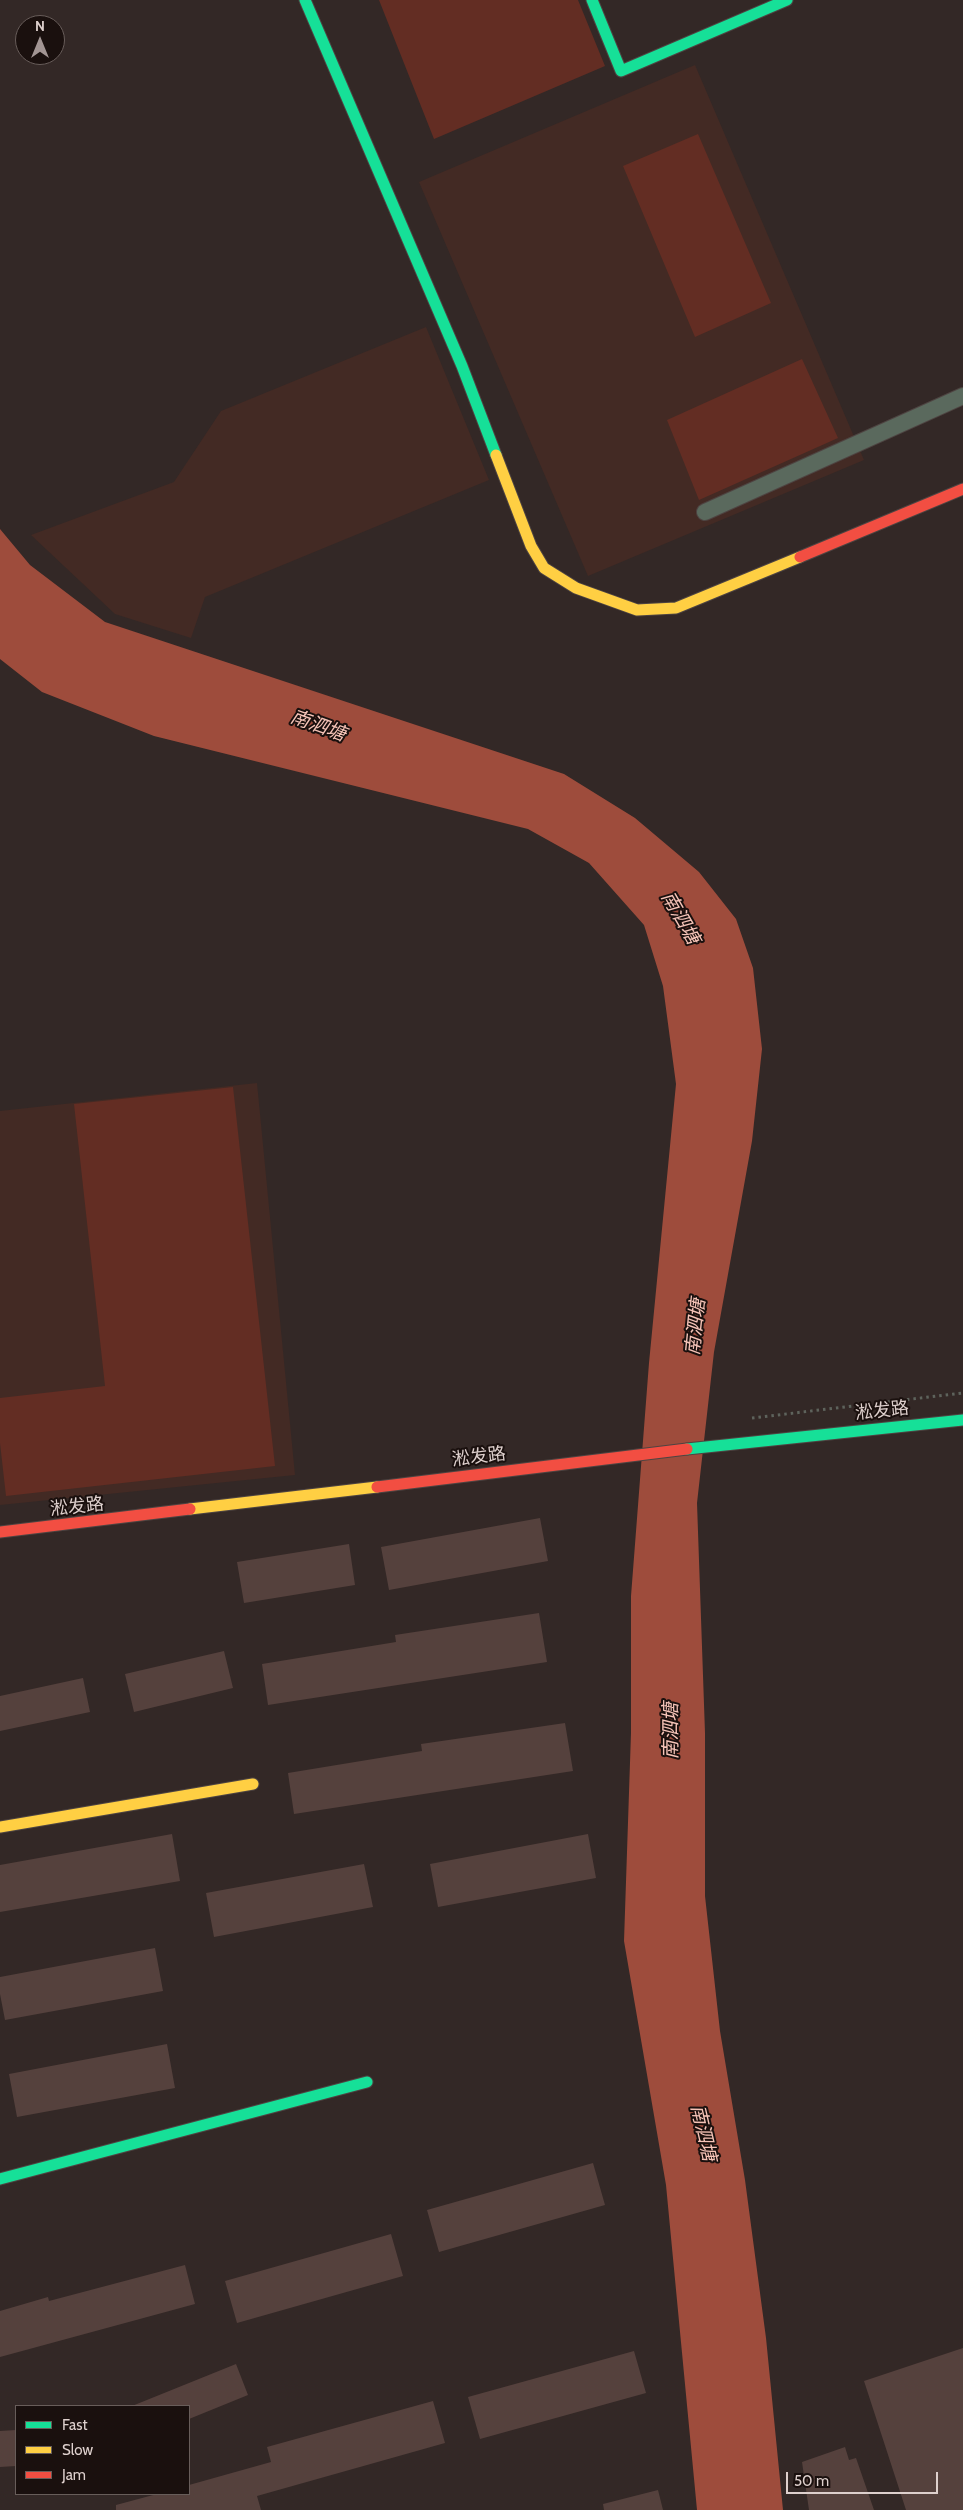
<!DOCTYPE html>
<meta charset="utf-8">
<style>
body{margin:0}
#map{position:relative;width:963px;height:2510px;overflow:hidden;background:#332826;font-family:Cabin,sans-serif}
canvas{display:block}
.legend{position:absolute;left:15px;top:2405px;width:175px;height:90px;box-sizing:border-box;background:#1a100e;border:1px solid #685d5a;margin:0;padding:6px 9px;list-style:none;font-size:15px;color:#ded0cd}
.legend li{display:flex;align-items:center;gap:10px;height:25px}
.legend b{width:25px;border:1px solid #685d5a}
.north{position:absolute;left:15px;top:15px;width:50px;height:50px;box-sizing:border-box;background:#1a100e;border:1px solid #685d5a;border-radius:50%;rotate:0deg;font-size:14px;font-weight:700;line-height:20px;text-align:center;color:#ded0cd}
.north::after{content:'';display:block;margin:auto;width:18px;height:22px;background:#a29593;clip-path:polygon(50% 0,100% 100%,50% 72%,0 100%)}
.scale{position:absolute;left:786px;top:2472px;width:152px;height:22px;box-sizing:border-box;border:2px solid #ded0cd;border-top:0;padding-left:6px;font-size:15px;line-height:18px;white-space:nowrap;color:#ded0cd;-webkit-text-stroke:4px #1a100e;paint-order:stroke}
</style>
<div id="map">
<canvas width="963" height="2510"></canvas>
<ul class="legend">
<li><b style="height:6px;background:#16e098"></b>Fast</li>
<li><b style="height:6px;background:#ffcf43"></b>Slow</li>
<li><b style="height:6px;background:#f24e42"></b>Jam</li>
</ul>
<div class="north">N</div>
<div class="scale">50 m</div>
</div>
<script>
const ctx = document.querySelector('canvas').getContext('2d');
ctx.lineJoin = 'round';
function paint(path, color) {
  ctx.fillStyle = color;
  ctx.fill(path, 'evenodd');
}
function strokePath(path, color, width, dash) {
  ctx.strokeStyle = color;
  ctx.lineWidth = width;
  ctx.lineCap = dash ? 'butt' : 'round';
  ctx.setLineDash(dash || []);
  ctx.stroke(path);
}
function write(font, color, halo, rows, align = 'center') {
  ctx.font = font + ' Cabin,"Noto Sans SC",sans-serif';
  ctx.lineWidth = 4;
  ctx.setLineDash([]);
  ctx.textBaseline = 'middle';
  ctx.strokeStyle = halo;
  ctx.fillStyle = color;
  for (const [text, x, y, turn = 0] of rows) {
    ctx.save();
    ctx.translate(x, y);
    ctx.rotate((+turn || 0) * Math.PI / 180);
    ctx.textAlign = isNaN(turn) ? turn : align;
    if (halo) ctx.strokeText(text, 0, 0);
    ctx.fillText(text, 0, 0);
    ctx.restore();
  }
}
paint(new Path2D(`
 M 695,65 L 864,460 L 588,576 L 419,182 Z
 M 426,327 L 489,480 L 205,597 L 191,638 L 115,614 L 31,535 L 174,482 L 221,411 Z
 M 257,1083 L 295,1475 L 0,1505 L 0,1111 Z`), '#432a24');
paint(new Path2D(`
 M 379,0 L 578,0 L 605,66 L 434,139 Z
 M 698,134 L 771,303 L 695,337 L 623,166 Z
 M 802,359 L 838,438 L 699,500 L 667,420 Z
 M 233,1087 L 275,1466 L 6,1496 L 0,1443 L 0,1398 L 105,1386 L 74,1104 Z`), '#632d23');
paint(new Path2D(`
 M 0,529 L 30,565 L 105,622 L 564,774 L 635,818 L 699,872 L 736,919 L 753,968 L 762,1049 L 752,1141 L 714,1352 L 697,1503 L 705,1733 L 705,1896 L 720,2031 L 745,2180 L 766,2338 L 783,2510 L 697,2510 L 666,2185 L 624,1941 L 631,1733 L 631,1596 L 649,1363 L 676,1084 L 663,986 L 644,925 L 589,863 L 528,829 L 154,736 L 42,692 L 0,659 Z`), '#9e4c3c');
paint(new Path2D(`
 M 540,1518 L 548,1561 L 389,1590 L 381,1547 Z
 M 349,1544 L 355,1585 L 244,1603 L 237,1562 Z
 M 539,1613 L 547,1662 L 268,1705 L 262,1664 L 396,1642 L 395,1635 Z
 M 224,1651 L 233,1688 L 134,1712 L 125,1674 Z
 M 83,1678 L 90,1712 L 0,1731 L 0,1696 Z
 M 565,1723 L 573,1771 L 294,1814 L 288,1773 L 422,1751 L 421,1744 Z
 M 172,1834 L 180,1881 L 0,1912 L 0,1865 Z
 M 588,1834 L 596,1878 L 438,1907 L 430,1864 Z
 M 364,1864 L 373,1907 L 214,1937 L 206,1893 Z
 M 155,1948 L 163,1991 L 5,2020 L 0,1994 L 0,1977 Z
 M 167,2044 L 175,2088 L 17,2117 L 9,2074 Z
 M 593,2163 L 605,2205 L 439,2252 L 427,2210 Z
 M 391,2234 L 403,2276 L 237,2323 L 225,2281 Z
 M 185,2265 L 195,2304 L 0,2357 L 0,2311 L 48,2297 L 49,2301 Z
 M 963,2348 L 963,2510 L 906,2510 L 864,2381 Z
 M 634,2351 L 646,2393 L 480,2439 L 468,2397 Z
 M 236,2364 L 248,2395 L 189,2419 L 189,2406 L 132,2406 Z
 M 433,2401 L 445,2443 L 257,2496 L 261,2510 L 116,2510 L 116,2505 L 157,2494 L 189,2494 L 189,2485 L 271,2462 L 267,2447 Z
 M 16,2430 L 16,2466 L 0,2467 L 0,2431 Z
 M 845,2447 L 849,2460 L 856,2458 L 874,2510 L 809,2510 L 802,2462 Z
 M 658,2490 L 663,2510 L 604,2510 L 603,2504 Z`), '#55413d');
const street = new Path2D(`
 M 705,512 L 963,396`);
const fast = new Path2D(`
 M 305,0 L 462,366 L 496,455
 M 592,0 L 621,71 L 787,0
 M 687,1449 L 963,1420
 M 0,2179 L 367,2082`);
const slow = new Path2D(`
 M 496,455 L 531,546 L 544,568 L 576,588 L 637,610 L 676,608 L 800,557
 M 190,1509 L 377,1487
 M 0,1827 L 253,1784`);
const jam = new Path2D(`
 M 800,557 L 963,489
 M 377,1487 L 687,1449
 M 0,1532 L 190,1509`);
strokePath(street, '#4e4442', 18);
strokePath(fast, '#4e4442', 13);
strokePath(slow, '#4e4442', 13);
strokePath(jam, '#4e4442', 13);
strokePath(new Path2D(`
 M 752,1418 L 963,1393`), '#5e635c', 3, [2.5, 4]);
strokePath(street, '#5a695d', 16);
strokePath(fast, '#16e098', 11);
strokePath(slow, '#ffcf43', 11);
strokePath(jam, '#f24e42', 11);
write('18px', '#ded0cd', '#1a100e', [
 ["淞发路",882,1411,-6],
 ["淞发路",479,1457,-7],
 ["淞发路",77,1507,-6]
]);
write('italic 19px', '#f6c4b8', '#1a100e', [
 ["南泗塘",318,726,20],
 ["南泗塘",680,918,60],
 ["南泗塘",696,1327,-84],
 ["南泗塘",671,1731,-90],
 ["南泗塘",703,2133,77]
]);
</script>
